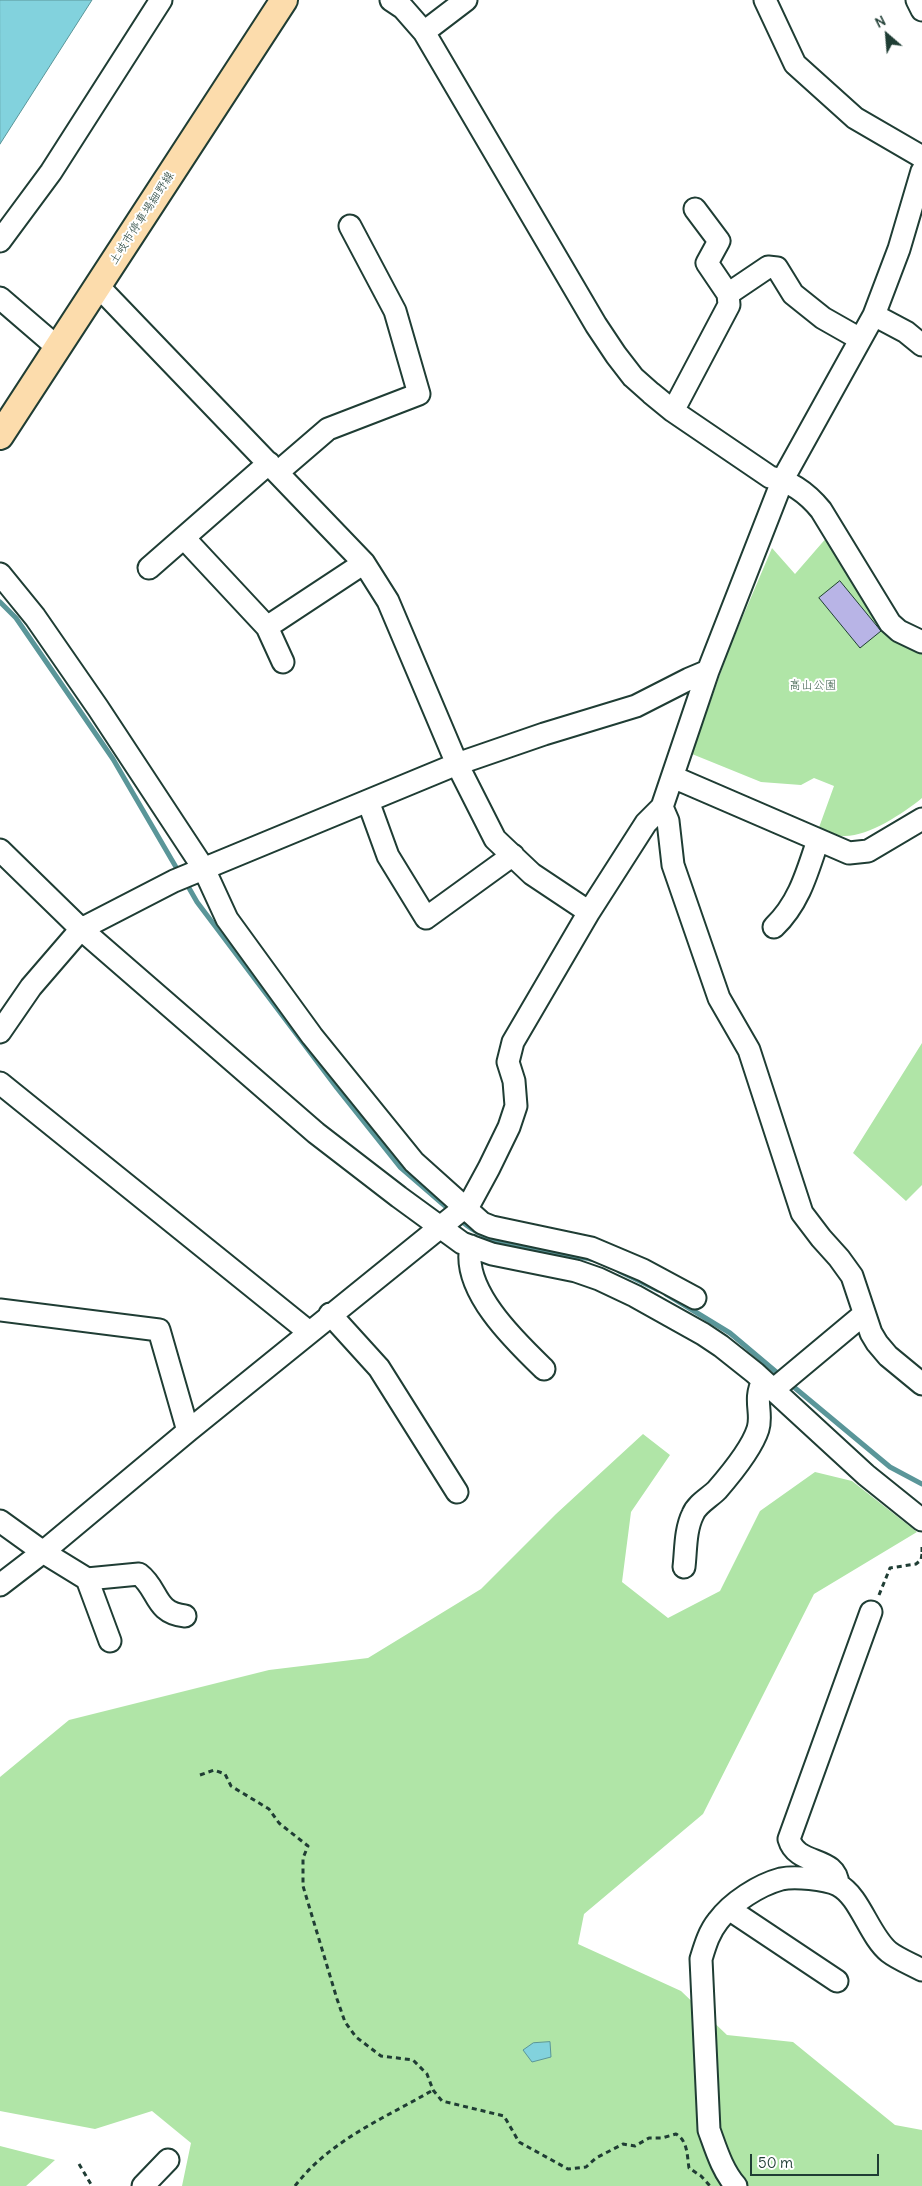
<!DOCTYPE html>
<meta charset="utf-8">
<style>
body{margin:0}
#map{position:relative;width:922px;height:2186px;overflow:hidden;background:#fff;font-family:Delius,sans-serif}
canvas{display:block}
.north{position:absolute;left:862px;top:10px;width:50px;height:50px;-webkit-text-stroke:4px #fff;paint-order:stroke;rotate:333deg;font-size:14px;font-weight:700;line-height:20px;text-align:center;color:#1f3d34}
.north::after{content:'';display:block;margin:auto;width:18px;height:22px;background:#1f3d34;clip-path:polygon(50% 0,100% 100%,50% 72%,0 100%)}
.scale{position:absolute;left:750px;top:2154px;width:129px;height:22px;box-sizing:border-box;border:2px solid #1f3d34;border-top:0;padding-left:6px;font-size:15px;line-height:18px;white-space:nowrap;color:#1f3d34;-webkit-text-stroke:4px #fff;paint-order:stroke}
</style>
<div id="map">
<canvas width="922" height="2186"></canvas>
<div class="north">N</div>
<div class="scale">50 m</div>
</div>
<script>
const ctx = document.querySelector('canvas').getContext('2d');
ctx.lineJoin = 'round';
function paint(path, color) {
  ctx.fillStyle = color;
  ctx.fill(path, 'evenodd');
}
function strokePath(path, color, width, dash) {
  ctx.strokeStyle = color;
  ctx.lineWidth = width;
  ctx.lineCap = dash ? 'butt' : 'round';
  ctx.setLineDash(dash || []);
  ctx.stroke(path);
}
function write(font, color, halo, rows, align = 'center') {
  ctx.font = font + ' Delius,"Klee One",sans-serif';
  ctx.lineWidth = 4;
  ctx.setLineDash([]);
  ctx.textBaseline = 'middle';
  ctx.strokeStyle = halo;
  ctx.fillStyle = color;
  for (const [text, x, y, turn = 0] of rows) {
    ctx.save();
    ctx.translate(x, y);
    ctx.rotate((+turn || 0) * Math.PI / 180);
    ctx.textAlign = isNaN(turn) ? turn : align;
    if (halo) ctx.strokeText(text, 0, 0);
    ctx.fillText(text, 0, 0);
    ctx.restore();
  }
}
paint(new Path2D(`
 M 828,536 L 922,648 L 922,798 C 904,813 869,836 845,836 C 836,836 826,834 817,833 L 834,786 L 814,778 L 801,785 L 761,782 L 692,754 L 729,649 L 772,548 L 795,574 Z
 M 922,1043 L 922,1185 L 906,1201 L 853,1153 Z
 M 643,1434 L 670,1455 L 631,1512 L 622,1582 L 668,1618 L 720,1591 L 760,1511 L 815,1472 L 852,1481 L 917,1532 L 814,1594 L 703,1814 L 584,1914 L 578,1944 L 681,1991 L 727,2035 L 793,2042 L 895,2125 L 922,2130 L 922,2186 L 182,2186 L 191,2143 L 152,2111 L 95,2129 L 0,2111 L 0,1777 L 69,1720 L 269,1670 L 368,1658 L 481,1589 L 556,1514 Z
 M 0,2146 L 55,2160 L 26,2186 L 0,2186 Z`), '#b0e5a7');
const water = new Path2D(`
 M 0,0 L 92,0 L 0,144 Z
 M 550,2042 L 551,2057 L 532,2062 L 523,2050 L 533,2043 Z`);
paint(water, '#82d2dd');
strokePath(water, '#5a9699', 1);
strokePath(new Path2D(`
 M 0,602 L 16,618 L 113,759 L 180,874
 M 185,881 L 197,902 L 337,1088 L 400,1167 L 452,1212
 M 458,1218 C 493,1252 550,1250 595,1260
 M 619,1271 L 658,1290
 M 666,1294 L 730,1333 L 781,1376
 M 789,1383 L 890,1467 L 922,1484`), '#5a9699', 5);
const building = new Path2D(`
 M 840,581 L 881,631 L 860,648 L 819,598 Z`);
paint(building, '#b8b4e6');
strokePath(building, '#1f3d34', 1);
const minor = new Path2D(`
 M 391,0 L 403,8 L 424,32 L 596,325 L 616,355 L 633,377 L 651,393 L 673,411 L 770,477 C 790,481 808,494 821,510 L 890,623 L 899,631 L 922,642
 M 765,0 L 795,64 L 855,118 L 922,157
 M 917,0 L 922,10
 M 424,32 L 466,0
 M 0,241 L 51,172 L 161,0
 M 98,286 L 364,563 L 388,601 L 457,764 L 495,839 L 532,874 L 589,912
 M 728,294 L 768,267 L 777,268 L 793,294 L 823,318 L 860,339
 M 0,298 L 57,347
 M 874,315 L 906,332 L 922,345
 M 673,411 L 729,305 L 728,294 L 707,263 L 719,241 L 695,209
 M 278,472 L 328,429 L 419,394 L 395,311 L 350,226
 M 184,538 L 267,627 L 283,662
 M 149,568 L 269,463
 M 0,574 L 35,617 L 98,708 L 204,869 L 227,919 L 312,1036 L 414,1162 L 482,1223 L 492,1227 L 591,1248 L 643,1270 L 695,1298
 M 267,627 L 364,563
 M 673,777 L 849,853 L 868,851 L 922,819
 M 368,801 L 388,856 L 426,918 L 513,855
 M 662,807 L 668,821 L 673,865 L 719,998 L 749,1050 L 802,1213 L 821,1238 L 839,1258 L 852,1276 L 871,1333 L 877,1343 L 888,1356 L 922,1384
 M 0,850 L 81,929 L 316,1133 L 399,1197 L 462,1243 L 492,1254 L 576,1271 L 599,1279 L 635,1296 L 703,1334 L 721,1346 L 755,1373 L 866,1475 L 922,1520
 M 774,927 C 799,903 807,873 818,840
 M 0,1032 L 31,987 L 81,929 L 174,881 L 457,764 L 544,734 L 636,706 L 689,679 L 708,671
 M 0,1083 L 309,1332
 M 471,1246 C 461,1290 516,1342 544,1369
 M 0,1310 L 159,1330 L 188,1431
 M 330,1314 L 379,1368 L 457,1492
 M 773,1390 L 864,1314
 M 0,1521 L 43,1552 L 87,1579 L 110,1641
 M 684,1567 C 686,1550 685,1530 693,1514 C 697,1504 709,1498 717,1490 C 730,1475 752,1448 758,1429 C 763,1413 753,1400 763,1381
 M 87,1579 L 139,1574 C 159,1589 154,1613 185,1616
 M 0,1585 L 43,1552 L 188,1431 L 470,1203 L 489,1168 L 509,1127 L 516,1106 L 514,1081 L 508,1062 L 513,1042 L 589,912 L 646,823 L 662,807 L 708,671 L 783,479 L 874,315 L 899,249 L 922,171
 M 838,1885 C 837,1855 797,1867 789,1839 L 871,1612
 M 729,1909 L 837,1981
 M 143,2186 L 168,2160
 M 736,2186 C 722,2170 716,2149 709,2130 L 701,1959 C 705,1946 709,1932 718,1921 C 732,1902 759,1885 781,1879 C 795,1876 825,1879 838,1885 C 860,1896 869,1936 889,1952 C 898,1959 911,1964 922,1970`);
const major = new Path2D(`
 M 0,436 L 284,0`);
strokePath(minor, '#1f3d34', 25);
strokePath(major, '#1f3d34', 30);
strokePath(new Path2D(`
 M 922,1547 L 922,1554
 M 879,1595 L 890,1568 L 916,1564 L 921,1560 L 922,1554
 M 200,1775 L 214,1770 L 225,1774 L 231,1786 L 269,1809 L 279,1823 L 308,1846 L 303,1858 L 303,1886 L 337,1999 L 345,2022 L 356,2037 L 381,2056 L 413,2060 L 427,2074 L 433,2090 L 442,2101 L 504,2116 L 519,2142 L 568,2169 L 586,2167 L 596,2158 L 623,2144 L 635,2146 L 649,2138 L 662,2138 L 676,2134 C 688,2141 687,2156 689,2168 L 701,2176 L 710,2186
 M 79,2164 L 92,2186
 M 295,2186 C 330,2140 385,2118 433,2090`), '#1f3d34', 3, [5, 4]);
strokePath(minor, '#fff', 21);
strokePath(major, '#fcdcac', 26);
write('12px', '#1f3d34', '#fff', [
 ["土岐市停車場細野線",142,218,-57]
]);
write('12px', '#3c5f4b', '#fff', [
 ["高山公園",813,686]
]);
</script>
